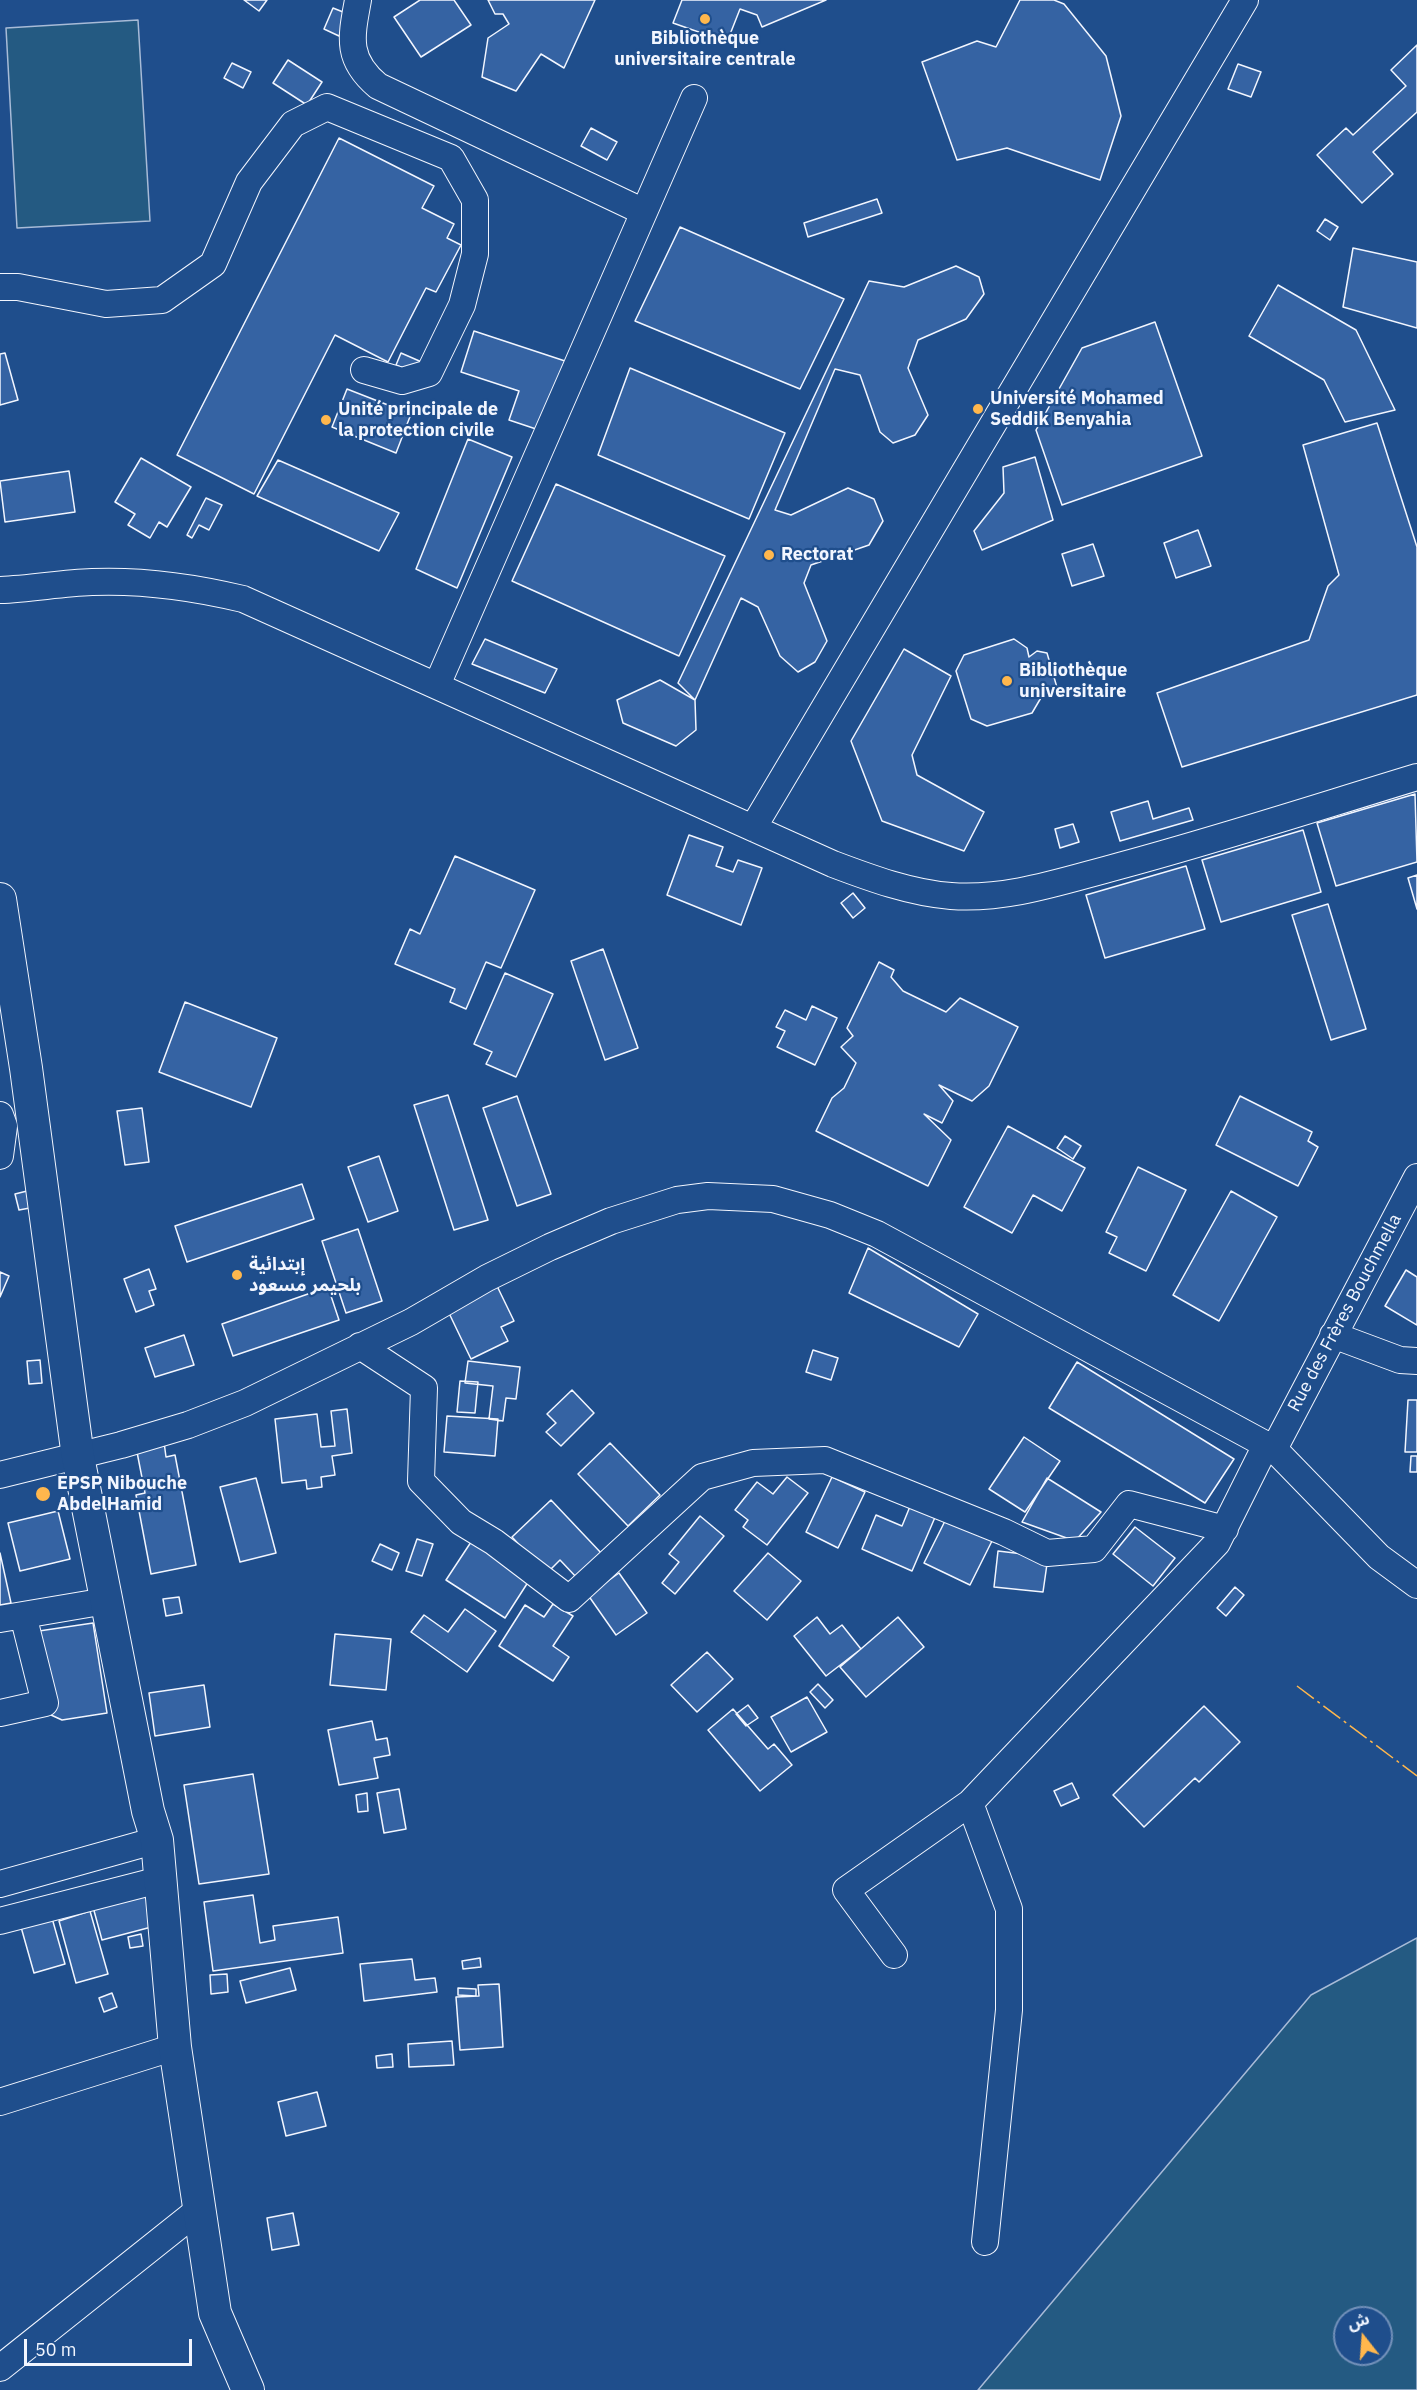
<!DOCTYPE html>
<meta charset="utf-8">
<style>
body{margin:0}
#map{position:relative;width:1417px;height:2390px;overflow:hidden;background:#1f4e8c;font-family:"IBM Plex Sans","Noto Sans Arabic",sans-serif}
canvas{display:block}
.north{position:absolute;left:1333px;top:2306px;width:60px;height:60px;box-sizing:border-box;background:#1f4e8c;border:2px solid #7391ba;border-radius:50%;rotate:343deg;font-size:16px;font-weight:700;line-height:24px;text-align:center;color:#f2f6ff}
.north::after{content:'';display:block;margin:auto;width:21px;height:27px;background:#ffb74d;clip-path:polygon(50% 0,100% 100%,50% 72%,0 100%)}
.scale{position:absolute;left:24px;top:2339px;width:168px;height:27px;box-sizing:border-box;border:3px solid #f2f6ff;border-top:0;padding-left:8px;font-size:18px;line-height:21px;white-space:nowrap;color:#f2f6ff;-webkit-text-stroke:4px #1f4e8c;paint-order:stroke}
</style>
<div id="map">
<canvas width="1417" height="2390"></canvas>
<div class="north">ش</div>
<div class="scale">50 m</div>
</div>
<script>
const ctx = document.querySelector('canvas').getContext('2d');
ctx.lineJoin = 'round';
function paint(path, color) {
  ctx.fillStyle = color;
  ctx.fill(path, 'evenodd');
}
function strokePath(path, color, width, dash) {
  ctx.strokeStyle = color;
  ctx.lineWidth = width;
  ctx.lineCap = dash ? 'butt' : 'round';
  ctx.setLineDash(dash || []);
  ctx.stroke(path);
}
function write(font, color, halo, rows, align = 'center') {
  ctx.font = font + ' "IBM Plex Sans","Noto Sans Arabic",sans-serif';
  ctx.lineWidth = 4.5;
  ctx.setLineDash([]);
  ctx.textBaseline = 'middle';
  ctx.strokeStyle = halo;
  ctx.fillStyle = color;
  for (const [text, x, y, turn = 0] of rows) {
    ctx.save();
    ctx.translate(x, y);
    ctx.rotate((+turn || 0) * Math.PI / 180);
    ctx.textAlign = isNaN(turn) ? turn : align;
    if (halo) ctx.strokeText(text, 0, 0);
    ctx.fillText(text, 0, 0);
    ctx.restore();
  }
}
const green = new Path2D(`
 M 138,20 L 150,221 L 17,228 L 6,28 Z
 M 1417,1938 L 1417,2390 L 978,2390 L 1311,1995 ZM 1345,2318 L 1381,2318 L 1381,2354 L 1345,2354 Z`);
paint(green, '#245a82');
strokePath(green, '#a8bbd7', 1.5);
const building = new Path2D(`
 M 244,0 L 267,0 L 259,11 Z
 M 420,0 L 454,0 L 471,25 L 421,57 L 394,17 Z
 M 488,0 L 595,0 L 564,68 L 541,54 L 516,91 L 482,77 L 488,38 L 509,24 L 503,14 L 495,14 Z
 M 682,0 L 826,0 L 762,27 L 757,15 L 740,9 L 727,42 L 673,23 Z
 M 1020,0 L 1054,0 L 1064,4 L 1106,56 L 1121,116 L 1100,180 L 1007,148 L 957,160 L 922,62 L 977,41 L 996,47 Z
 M 333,8 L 348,14 L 339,36 L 324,29 Z
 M 1417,45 L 1417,112 L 1373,152 L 1393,174 L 1362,203 L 1317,155 L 1346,128 L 1353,135 L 1406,86 L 1391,70 Z
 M 288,60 L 322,82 L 307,105 L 273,83 Z
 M 232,63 L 251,72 L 243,88 L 224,78 Z
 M 1238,64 L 1261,72 L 1251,97 L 1228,89 Z
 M 591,128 L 617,142 L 607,160 L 581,146 Z
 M 339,138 L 434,186 L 422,208 L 454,224 L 447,238 L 461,245 L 436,292 L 426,288 L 388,362 L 335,335 L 254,494 L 177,455 Z
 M 877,199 L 882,213 L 808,237 L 804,223 Z
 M 1325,219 L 1338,227 L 1330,240 L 1317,231 Z
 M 680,227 L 844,299 L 800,389 L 635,321 Z
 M 1353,248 L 1417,262 L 1417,328 L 1343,307 Z
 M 956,266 L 979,277 L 984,294 L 966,319 L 918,340 L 908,368 L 928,415 L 915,435 L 893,443 L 880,432 L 860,375 L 835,369 L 775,510 L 791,515 L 848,488 L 874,499 L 883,521 L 869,545 L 811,565 L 804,583 L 827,641 L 815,662 L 798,672 L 780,656 L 758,607 L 741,598 L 695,700 L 678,683 L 869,281 L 904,287 Z
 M 1278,285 L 1356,330 L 1395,410 L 1345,422 L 1324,380 L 1249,336 Z
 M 1155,322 L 1202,456 L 1062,505 L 1036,430 L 1082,348 Z
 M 474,331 L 565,361 L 542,431 L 509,420 L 519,391 L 461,372 Z
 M 5,353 L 18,400 L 0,405 L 0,354 Z
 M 401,353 L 424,363 L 419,375 L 396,365 Z
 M 630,368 L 785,433 L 749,519 L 598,455 Z
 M 347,389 L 411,414 L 396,453 L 332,427 Z
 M 1377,423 L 1417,547 L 1417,695 L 1182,767 L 1157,693 L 1309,640 L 1328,586 L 1339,575 L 1303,445 Z
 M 468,439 L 512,457 L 457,588 L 416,569 Z
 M 1035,457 L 1053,520 L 982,550 L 974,531 L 1004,493 L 1003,467 Z
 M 141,458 L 191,487 L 167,527 L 159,522 L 150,538 L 128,525 L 135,514 L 115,502 Z
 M 278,460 L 399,513 L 379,551 L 257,496 Z
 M 69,471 L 75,512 L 5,522 L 0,481 Z
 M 556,484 L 725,556 L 679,656 L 512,581 Z
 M 206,498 L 222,505 L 209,530 L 199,525 L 192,538 L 187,535 Z
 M 1198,530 L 1211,566 L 1176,578 L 1164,543 Z
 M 1093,544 L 1104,576 L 1072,586 L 1062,554 Z
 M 485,639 L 557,669 L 545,693 L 472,664 Z
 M 1014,639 L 1027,648 L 1029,657 L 1037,651 L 1047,653 L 1058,691 L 1042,696 L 1032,713 L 987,726 L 971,719 L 956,671 L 964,655 Z
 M 904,649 L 951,676 L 912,755 L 917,775 L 984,812 L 964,851 L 882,821 L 851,741 Z
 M 660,680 L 695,700 L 696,730 L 676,746 L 623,723 L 617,700 Z
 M 1415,794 L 1417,862 L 1336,886 L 1317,823 Z
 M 1148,801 L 1153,819 L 1189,808 L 1193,820 L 1120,841 L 1111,812 Z
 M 1073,824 L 1079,842 L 1060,848 L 1055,829 Z
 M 1303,830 L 1321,892 L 1221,922 L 1202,860 Z
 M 689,835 L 723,847 L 716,866 L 733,872 L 738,860 L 762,868 L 741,925 L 667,895 Z
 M 455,856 L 535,890 L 501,968 L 486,962 L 466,1009 L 450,1002 L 455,989 L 395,964 L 410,929 L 420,934 Z
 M 1186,866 L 1205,929 L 1105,958 L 1086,895 Z
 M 1417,875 L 1417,909 L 1408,878 Z
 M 853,893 L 865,908 L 853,918 L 841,903 Z
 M 1328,904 L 1366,1029 L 1331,1040 L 1292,915 Z
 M 603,949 L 638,1048 L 605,1060 L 571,961 Z
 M 879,962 L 894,970 L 891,977 L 903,991 L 946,1012 L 960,998 L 1018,1027 L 989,1086 L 972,1101 L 939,1085 L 953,1101 L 942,1123 L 924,1114 L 951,1140 L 928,1186 L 816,1131 L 832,1098 L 844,1088 L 856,1063 L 841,1047 L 853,1036 L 847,1028 Z
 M 505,973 L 553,994 L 516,1077 L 486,1064 L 492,1052 L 474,1044 Z
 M 185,1002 L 277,1038 L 251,1107 L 159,1072 Z
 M 812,1006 L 837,1018 L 815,1065 L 777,1047 L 785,1031 L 776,1027 L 785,1010 L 806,1020 Z
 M 448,1095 L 488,1220 L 454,1230 L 414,1105 Z
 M 517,1096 L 551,1194 L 517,1206 L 483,1108 Z
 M 1240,1096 L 1312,1132 L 1308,1141 L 1318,1147 L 1298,1186 L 1216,1145 Z
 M 142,1108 L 149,1162 L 125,1165 L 117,1111 Z
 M 1008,1126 L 1085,1168 L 1062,1211 L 1033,1195 L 1012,1233 L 964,1207 Z
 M 1065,1136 L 1081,1146 L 1073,1159 L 1057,1148 Z
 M 379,1156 L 398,1211 L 368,1222 L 348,1167 Z
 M 1138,1167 L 1186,1190 L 1146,1271 L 1109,1253 L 1117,1237 L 1106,1232 Z
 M 302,1184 L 314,1219 L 187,1262 L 175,1226 Z
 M 31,1190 L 35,1207 L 19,1210 L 15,1194 Z
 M 1231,1191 L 1277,1217 L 1219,1321 L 1173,1295 Z
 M 358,1229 L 382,1301 L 346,1313 L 322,1241 Z
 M 868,1248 L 978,1314 L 959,1347 L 849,1293 Z
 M 149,1269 L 156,1289 L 149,1291 L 154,1305 L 136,1312 L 124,1279 Z
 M 1406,1270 L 1417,1277 L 1417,1325 L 1385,1306 Z
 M 0,1272 L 9,1276 L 0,1297 Z
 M 497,1286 L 514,1321 L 501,1327 L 508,1341 L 471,1359 L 447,1309 Z
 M 328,1287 L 339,1320 L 233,1356 L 222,1324 Z
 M 184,1335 L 194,1365 L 155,1377 L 145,1348 Z
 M 813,1350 L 838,1358 L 831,1380 L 806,1372 Z
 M 40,1360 L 42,1383 L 29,1384 L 27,1361 Z
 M 468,1361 L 520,1367 L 516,1399 L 506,1398 L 503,1421 L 489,1419 L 493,1386 L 465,1383 Z
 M 1077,1362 L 1234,1459 L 1205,1503 L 1049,1408 Z
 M 460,1381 L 478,1382 L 475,1413 L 457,1412 Z
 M 572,1390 L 594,1413 L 561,1446 L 546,1432 L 556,1423 L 547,1414 Z
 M 1408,1400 L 1417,1400 L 1417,1452 L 1405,1452 Z
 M 347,1409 L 352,1453 L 332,1456 L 335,1475 L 321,1477 L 322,1487 L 307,1489 L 306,1480 L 282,1483 L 275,1419 L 317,1414 L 321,1447 L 335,1446 L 331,1411 Z
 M 447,1416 L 498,1419 L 495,1456 L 444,1452 Z
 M 1024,1437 L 1060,1461 L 1025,1512 L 989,1489 Z
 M 164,1442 L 166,1457 L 175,1455 L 196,1565 L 151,1574 L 136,1495 L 145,1493 L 136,1447 Z
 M 610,1443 L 660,1495 L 628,1526 L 578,1474 Z
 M 1411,1456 L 1417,1456 L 1417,1472 L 1410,1472 Z
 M 787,1477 L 808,1493 L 767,1545 L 743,1527 L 748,1520 L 735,1510 L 757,1482 L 773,1494 Z
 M 832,1477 L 865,1492 L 838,1548 L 806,1532 Z
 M 256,1478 L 276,1553 L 240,1562 L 220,1487 Z
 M 1047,1478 L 1101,1512 L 1075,1541 L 1022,1522 Z
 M 551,1500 L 603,1555 L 578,1579 L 560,1560 L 546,1574 L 512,1537 Z
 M 911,1504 L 936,1515 L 912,1571 L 862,1549 L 876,1515 L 902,1526 Z
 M 58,1511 L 70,1559 L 20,1571 L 8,1523 Z
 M 700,1516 L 724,1536 L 675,1594 L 662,1583 L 679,1562 L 669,1554 Z
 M 947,1517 L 993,1539 L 970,1585 L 924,1563 Z
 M 1135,1527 L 1175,1558 L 1153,1586 L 1113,1554 Z
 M 417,1539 L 433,1544 L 422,1576 L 406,1571 Z
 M 473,1539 L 532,1576 L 505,1618 L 446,1580 Z
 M 380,1544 L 399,1553 L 392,1570 L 372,1561 Z
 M 998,1551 L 1048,1557 L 1043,1592 L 994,1587 Z
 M 0,1553 L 11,1603 L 0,1605 Z
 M 768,1553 L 801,1581 L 767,1620 L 734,1591 Z
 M 619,1573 L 647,1613 L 616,1635 L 588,1595 Z
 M 1235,1587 L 1244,1595 L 1226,1616 L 1217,1608 Z
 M 179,1597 L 182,1613 L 166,1616 L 163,1599 Z
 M 553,1604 L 573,1616 L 553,1646 L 569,1657 L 553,1681 L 499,1646 L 525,1605 L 544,1617 Z
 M 465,1609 L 496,1631 L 467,1672 L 411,1632 L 424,1615 L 448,1632 Z
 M 817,1617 L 830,1634 L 842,1625 L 861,1649 L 826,1676 L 794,1636 Z
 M 898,1617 L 924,1647 L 866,1697 L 840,1667 Z
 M 93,1623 L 107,1713 L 62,1720 L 51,1715 L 39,1631 Z
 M 335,1634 L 391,1639 L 386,1690 L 330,1685 Z
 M 707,1652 L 733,1679 L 697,1712 L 671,1685 Z
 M 818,1684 L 833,1700 L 825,1708 L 810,1692 Z
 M 204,1685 L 210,1727 L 155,1736 L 149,1693 Z
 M 807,1697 L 827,1732 L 791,1752 L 771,1717 Z
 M 748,1705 L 758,1718 L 746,1726 L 736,1714 Z
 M 1204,1706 L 1240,1742 L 1199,1782 L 1195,1778 L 1144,1827 L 1113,1795 Z
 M 733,1709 L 768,1749 L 774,1744 L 792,1765 L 760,1791 L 708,1730 Z
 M 372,1721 L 376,1740 L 387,1738 L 390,1755 L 374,1758 L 378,1778 L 339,1785 L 328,1730 Z
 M 253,1774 L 269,1874 L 199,1884 L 184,1785 Z
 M 1072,1783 L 1079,1798 L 1061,1806 L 1054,1791 Z
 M 399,1789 L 406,1829 L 384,1833 L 377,1793 Z
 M 367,1793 L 368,1811 L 358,1812 L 356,1795 Z
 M 150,1891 L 159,1925 L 102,1940 L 93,1907 Z
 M 253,1895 L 260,1943 L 275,1940 L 273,1926 L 338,1917 L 343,1953 L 213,1971 L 204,1902 Z
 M 90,1911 L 108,1974 L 76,1983 L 59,1921 Z
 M 52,1918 L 65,1964 L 34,1973 L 21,1927 Z
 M 141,1934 L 143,1946 L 130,1948 L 128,1937 Z
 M 480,1958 L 481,1967 L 463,1969 L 462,1961 Z
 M 412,1959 L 415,1980 L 435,1978 L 437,1992 L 364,2001 L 360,1964 Z
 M 290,1968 L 296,1990 L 246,2003 L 240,1981 Z
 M 227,1974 L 228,1992 L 211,1994 L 210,1975 Z
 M 499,1984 L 503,2047 L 460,2050 L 456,1997 L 479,1996 L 478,1985 Z
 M 458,1988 L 476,1989 L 476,1996 L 458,1995 Z
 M 112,1993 L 117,2007 L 104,2012 L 99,1998 Z
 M 452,2041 L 454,2065 L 409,2067 L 408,2044 Z
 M 392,2054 L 393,2067 L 377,2068 L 376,2056 Z
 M 317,2092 L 326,2126 L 286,2136 L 278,2102 Z
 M 293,2213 L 299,2245 L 272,2250 L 267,2218 Z`);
paint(building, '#3563a3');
strokePath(building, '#f2f6ff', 1.5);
const minor = new Path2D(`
 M 358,0 C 351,38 346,59 378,86 L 644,212
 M 0,287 L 18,287 L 106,304 L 162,300 L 213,264 L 249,182 L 293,124 L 327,107 L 451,158 L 475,200 L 475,254 L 462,305 L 429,373 L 402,381 L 364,370
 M 0,590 C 31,589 61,583 92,582 C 143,580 193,587 243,599 L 833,864 C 870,878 911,893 951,896 C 1006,900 1059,882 1112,868 C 1214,841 1315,808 1417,777
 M 437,685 L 694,98
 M 753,828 L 1245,0
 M 0,1115 L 4,1126 L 0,1156
 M 1333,1335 L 1400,1360 L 1417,1361
 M 360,1346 L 424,1388 L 421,1481 L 461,1522 L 494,1542 L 569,1599 L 702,1477 L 753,1463 L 825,1460 L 1004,1532 L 1047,1553 L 1094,1549 L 1129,1504 L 1225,1529
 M 1274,1449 L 1417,1177
 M 0,1475 L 121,1445 L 188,1425 L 245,1403 L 411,1322 L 487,1278 L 550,1247 L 611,1221 L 677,1200 L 708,1196 L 773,1199 L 830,1215 L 877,1234 L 1274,1449 L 1379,1557 L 1417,1585
 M 0,1619 L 106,1601
 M 0,1713 L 45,1703 L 23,1615
 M 970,1803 L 1009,1909 L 1009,2010 L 985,2242
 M 0,1884 L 157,1840
 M 0,1921 L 159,1880
 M 894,1955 L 846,1890 L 970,1803 L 1217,1543 L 1266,1445
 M 0,2102 L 175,2047
 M 0,2368 L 201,2208`);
const major = new Path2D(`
 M 0,899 L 26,1068 L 78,1457 L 148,1811 L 157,1840 L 175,2047 L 215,2313 L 248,2390`);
strokePath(minor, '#f2f6ff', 28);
strokePath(major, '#f2f6ff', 34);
strokePath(minor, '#1f4e8c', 26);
strokePath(major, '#1f4e8c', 32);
strokePath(new Path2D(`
 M 1297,1686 L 1417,1776`), '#ffb74d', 1.5, [21, 4.5, 3, 4.5]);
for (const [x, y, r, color] of [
 [705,19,6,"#ffb74d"],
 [978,409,6,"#ffb74d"],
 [326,420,6,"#ffb74d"],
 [769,555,6,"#ffb74d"],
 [1007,681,6,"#ffb74d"],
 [237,1275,6,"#ffb74d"],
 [43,1494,8,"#ffb74d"]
]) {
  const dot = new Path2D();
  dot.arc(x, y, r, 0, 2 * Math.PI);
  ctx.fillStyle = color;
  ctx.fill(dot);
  strokePath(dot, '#1f4e8c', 2);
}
write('bold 18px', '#f2f6ff', '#1f4e8c', [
 ["Bibliothèque",705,39,"center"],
 ["universitaire centrale",705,60,"center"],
 ["Université Mohamed",990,399],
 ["Seddik Benyahia",990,420],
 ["Unité principale de",338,410],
 ["la protection civile",338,431],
 ["Rectorat",781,555],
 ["Bibliothèque",1019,671],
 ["universitaire",1019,692],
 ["إبتدائية",249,1265],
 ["بلحيمر مسعود",249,1286],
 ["EPSP Nibouche",57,1484],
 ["AbdelHamid",57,1505]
], 'left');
write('18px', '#f2f6ff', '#1f4e8c', [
 ["Rue des Frères Bouchmella",1345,1313,-62]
]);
</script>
